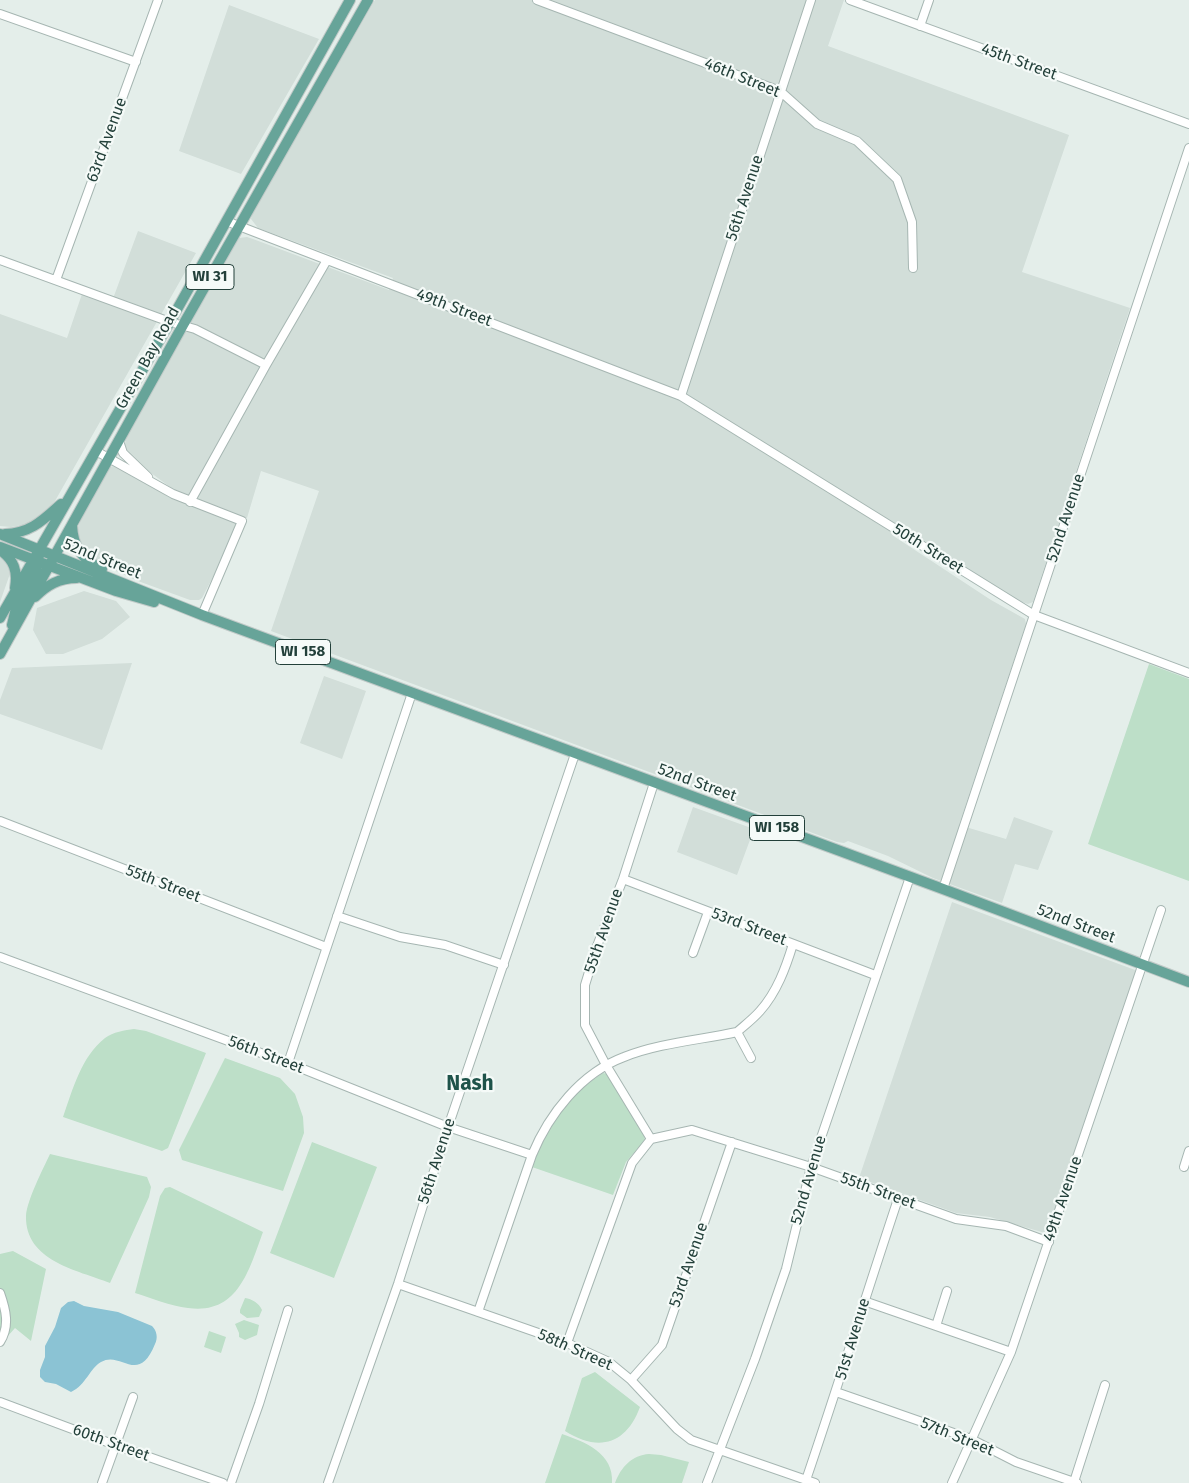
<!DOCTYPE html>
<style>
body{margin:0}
canvas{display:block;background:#e4eeea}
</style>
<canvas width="1189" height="1483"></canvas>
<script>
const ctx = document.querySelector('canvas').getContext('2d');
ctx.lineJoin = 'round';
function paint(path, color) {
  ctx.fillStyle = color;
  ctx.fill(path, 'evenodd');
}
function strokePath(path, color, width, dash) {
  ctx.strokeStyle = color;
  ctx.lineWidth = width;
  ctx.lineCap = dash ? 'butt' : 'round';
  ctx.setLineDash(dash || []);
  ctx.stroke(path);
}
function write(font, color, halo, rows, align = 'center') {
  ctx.font = font + ' "Fira Sans",sans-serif';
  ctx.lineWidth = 4.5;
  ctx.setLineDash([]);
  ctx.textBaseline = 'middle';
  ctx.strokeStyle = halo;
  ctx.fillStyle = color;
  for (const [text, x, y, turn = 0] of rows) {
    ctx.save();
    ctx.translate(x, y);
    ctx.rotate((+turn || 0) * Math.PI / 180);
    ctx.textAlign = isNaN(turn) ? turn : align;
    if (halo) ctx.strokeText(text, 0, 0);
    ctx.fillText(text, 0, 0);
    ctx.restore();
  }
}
paint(new Path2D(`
 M 375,0 L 844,0 L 828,46 L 1069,135 L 1022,272 L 1130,308 L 1033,602 L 1028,604 L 1019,601 L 902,527 L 895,537 L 991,600 L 1025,619 L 1026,624 L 959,825 L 1006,839 L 1014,817 L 1053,831 L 1038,870 L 1015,864 L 1002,903 L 933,878 L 888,856 L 848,841 L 844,843 L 837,842 L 271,631 L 319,491 L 261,471 L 247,518 L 238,516 L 227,550 L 202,598 L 199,600 L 190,600 L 138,581 L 96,562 L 79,548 L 77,529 L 93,494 L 109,468 L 113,466 L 122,468 L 170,498 L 174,490 L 135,461 L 125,450 L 124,446 L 129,431 L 239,238 L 247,237 L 253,239 L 389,290 L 393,278 L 258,228 L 251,219 L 252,214 L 260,200 Z
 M 229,5 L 319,39 L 241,174 L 179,151 Z
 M 138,231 L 196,253 L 55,501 L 42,516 L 28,524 L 11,527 L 0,526 L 0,314 L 67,338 L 82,294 L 111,304 Z
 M 0,556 L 8,563 L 11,571 L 0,602 Z
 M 84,591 L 116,601 L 130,617 L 102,639 L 63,654 L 46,654 L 33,630 L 37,608 Z
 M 132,663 L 102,750 L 0,714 L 0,700 L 12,668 Z
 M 324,676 L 366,691 L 342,759 L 300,743 Z
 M 693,807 L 754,829 L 737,875 L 677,852 Z
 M 952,902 L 1135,970 L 1135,975 L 1056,1205 L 1045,1233 L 990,1217 L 956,1213 L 859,1178 Z`), '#d2ded9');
paint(new Path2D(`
 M 1149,664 L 1189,679 L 1189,881 L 1088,844 Z
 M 134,1029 L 146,1031 L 206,1053 L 168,1148 L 162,1151 L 63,1117 C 73,1089 81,1057 105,1038 C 113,1032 125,1030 134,1029 Z
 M 225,1058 L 280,1078 L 295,1094 L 303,1117 L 304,1133 L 283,1191 L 182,1160 L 179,1150 Z
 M 603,1073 L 608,1074 L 644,1135 L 645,1140 L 626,1162 L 613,1195 L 532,1167 C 546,1129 567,1096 603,1073 Z
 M 312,1142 L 377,1167 L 334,1278 L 270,1253 Z
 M 50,1154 L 147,1177 L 151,1187 L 149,1197 L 110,1283 C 77,1270 25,1261 26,1216 C 27,1200 43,1169 50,1154 Z
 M 170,1187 L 263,1232 C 249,1270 238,1315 188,1308 C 170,1306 152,1298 135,1293 L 160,1196 L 165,1188 Z
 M 13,1251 L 46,1269 L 31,1341 L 15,1328 L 0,1345 L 0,1254 Z
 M 245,1298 C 252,1299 259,1303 262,1310 L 259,1317 L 247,1318 L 240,1313 L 240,1310 Z
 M 244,1320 L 259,1325 L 257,1335 L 245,1340 L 239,1337 L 239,1333 L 235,1324 Z
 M 209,1331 L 226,1337 L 221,1353 L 204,1347 Z
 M 595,1372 L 640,1407 C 626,1445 598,1452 565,1431 L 582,1378 Z
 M 562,1434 C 585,1442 614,1453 612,1483 L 545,1483 Z
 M 649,1454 L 661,1455 L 689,1462 L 682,1483 L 615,1483 C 621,1467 632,1455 649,1454 Z`), '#bddfc8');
paint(new Path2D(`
 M 74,1301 L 84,1306 L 118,1312 L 152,1326 C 157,1331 158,1338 155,1344 C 138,1386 121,1350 101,1362 C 90,1368 86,1385 71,1392 L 56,1384 L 45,1382 L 40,1377 L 40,1370 L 45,1357 L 45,1346 L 55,1327 L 61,1308 L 68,1302 Z`), '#8bc3d4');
const minor = new Path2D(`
 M 537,0 L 780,91 L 817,124 L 857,141 L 897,179 L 912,222 L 913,268
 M 850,0 L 1189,124
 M 0,14 L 136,62
 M 920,26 L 929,0
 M 226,221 L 681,396 L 1034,615 L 1189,673
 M 0,260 L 170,322 L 195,329 L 266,365
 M 56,280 L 158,0
 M 681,396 L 811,0
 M 119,441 L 123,453 L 148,477
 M 96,451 L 173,494 L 242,521 L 202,615
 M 190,502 L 266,365 L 327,260
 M 0,821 L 326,947
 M 623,879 L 875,975
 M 943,889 L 1189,148
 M 337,916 L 400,937 L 445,945 L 504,965
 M 693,953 L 708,912
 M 0,957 L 288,1063 L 448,1127 L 532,1155
 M 737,1032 C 745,1025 753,1019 760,1011 C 777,992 786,967 793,944
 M 737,1032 L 751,1058
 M 288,1063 L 412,693
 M 651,1139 L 692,1130 L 811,1167 L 956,1219 L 1006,1226 L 1049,1242
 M 651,1139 L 606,1065 L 585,1025 L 585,985 L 597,946 L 623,879 L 654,783
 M 1184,1167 L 1189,1151
 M 398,1284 L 567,1343 L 609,1362 L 631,1380 L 677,1429 L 691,1440 L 815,1483
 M 0,1293 C 6,1310 10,1326 0,1342
 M 864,1301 L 1011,1352
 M 478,1312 L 532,1155 C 549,1114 581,1073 624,1057 C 659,1043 700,1040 737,1032
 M 936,1326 L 947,1291
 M 567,1343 L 632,1163 L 651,1139
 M 631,1380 L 662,1345 L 732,1142
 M 836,1392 L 971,1439 L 1016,1462 L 1077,1483
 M 0,1402 L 115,1445 L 223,1483
 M 806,1480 C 838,1386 867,1292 898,1199
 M 1074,1482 L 1105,1385
 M 102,1483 L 133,1397
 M 231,1483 L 259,1404 L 288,1310
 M 328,1483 L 398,1284 L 448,1127 L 575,754
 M 707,1483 L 755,1359 L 786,1269 L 811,1167 L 910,877
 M 952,1483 L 1011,1352 L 1161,910`);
const major = new Path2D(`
 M 72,525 C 73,548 82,559 102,569
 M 0,534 L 202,615 L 943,889 L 1189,982
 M 5,534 C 31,533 43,520 61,504
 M 0,547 L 116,591 L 154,602
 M 0,550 C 14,560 18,571 15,588
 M 35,597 C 47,585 59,578 77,578
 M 0,618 L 170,322 L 350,0
 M 12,625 L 17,604 L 37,567 L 39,555
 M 0,654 L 183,325 L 368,0`);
strokePath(minor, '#a6b6b2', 10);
strokePath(major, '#c1cac8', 12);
strokePath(minor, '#fff', 8);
strokePath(major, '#67a499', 10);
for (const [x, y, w] of [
 [210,277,48],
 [303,652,55],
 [777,828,55]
]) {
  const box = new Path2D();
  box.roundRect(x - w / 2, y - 12.5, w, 25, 4);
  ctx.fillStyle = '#f5faf8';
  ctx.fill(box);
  strokePath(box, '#23403a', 1);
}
write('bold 15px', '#23403a', null, [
 ["WI 31",210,277],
 ["WI 158",303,652],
 ["WI 158",777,828]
]);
write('16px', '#23403a', '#f5faf8', [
 ["45th Street",1019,62,20],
 ["46th Street",742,78,22],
 ["63rd Avenue",107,140,-70],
 ["56th Avenue",745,198,-72],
 ["49th Street",454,308,21],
 ["Green Bay Road",148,358,-61],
 ["52nd Avenue",1066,518,-72],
 ["50th Street",928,549,32],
 ["52nd Street",102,559,22],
 ["52nd Street",697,783,20],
 ["55th Street",163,884,21],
 ["52nd Street",1076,924,21],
 ["53rd Street",749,927,21],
 ["55th Avenue",604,931,-71],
 ["56th Street",266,1055,21],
 ["56th Avenue",437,1161,-72],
 ["52nd Avenue",809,1180,-74],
 ["55th Street",878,1191,20],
 ["49th Avenue",1063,1199,-71],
 ["53rd Avenue",689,1265,-71],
 ["51st Avenue",853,1339,-73],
 ["58th Street",575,1350,24],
 ["57th Street",957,1437,22],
 ["60th Street",111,1443,20]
]);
write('bold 21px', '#1e534a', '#f5faf8', [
 ["Nash",470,1084]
]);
</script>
